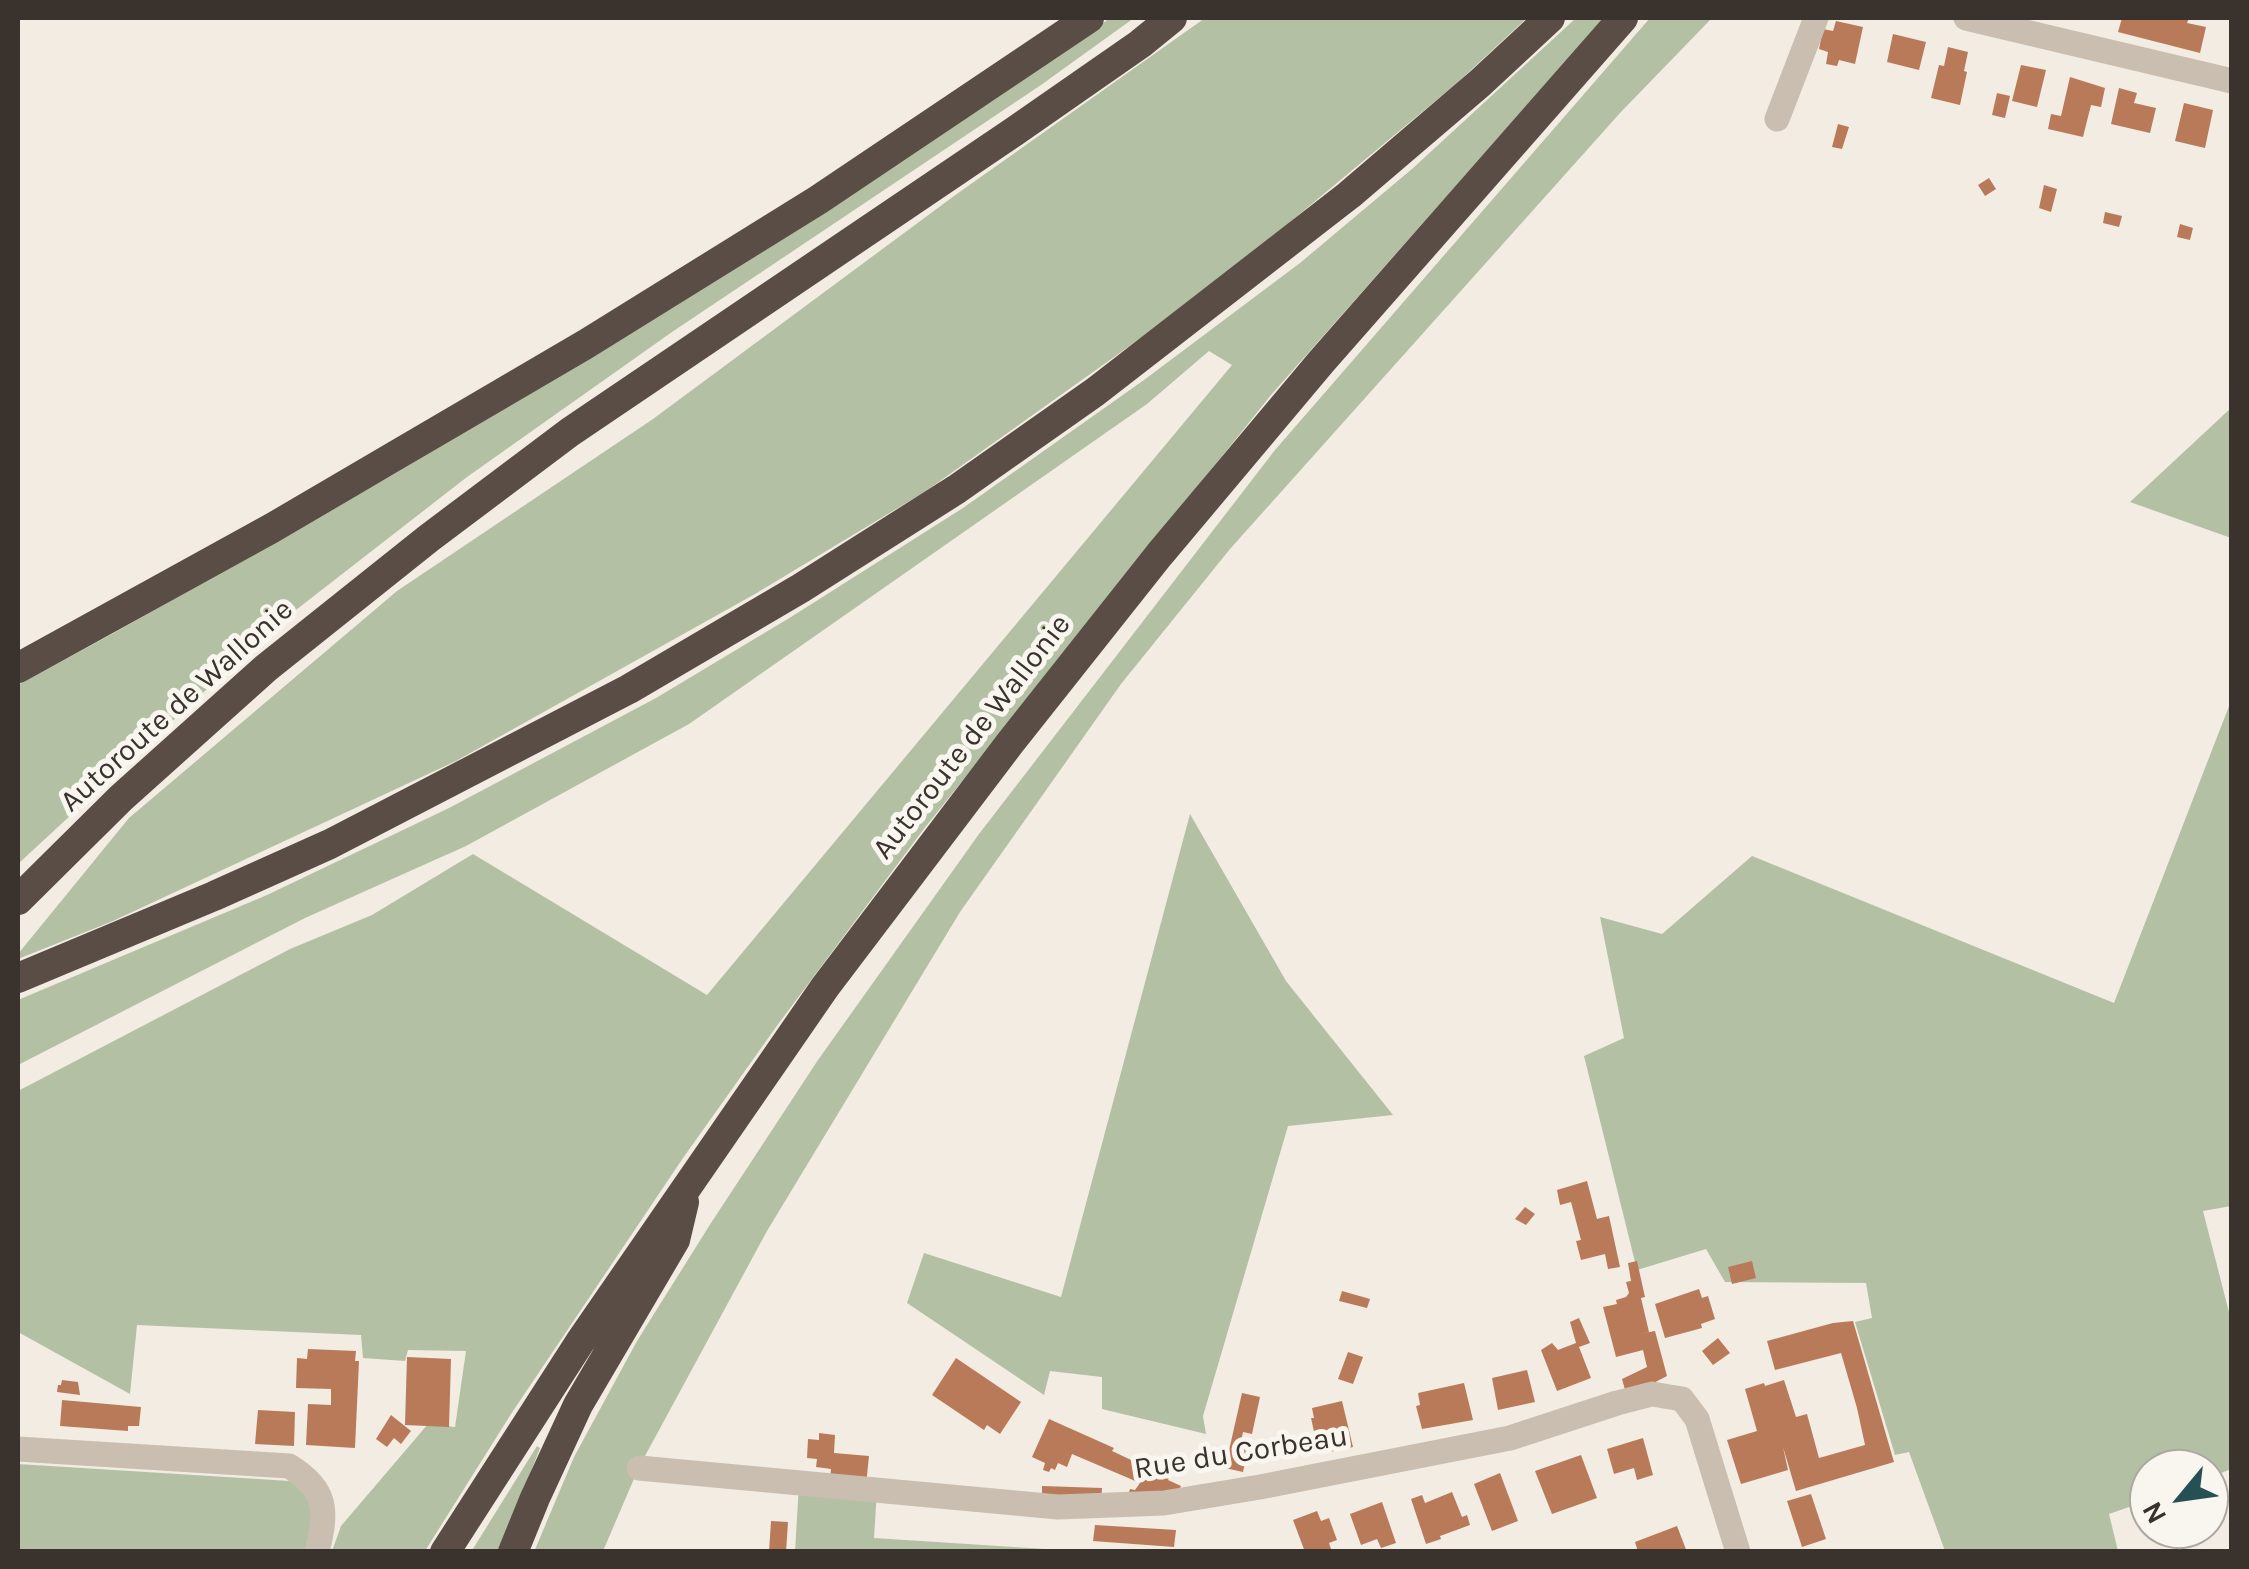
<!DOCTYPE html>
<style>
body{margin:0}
#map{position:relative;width:2249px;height:1569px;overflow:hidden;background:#f2ece3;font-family:Karla,sans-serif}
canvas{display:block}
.frame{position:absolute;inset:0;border:20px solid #39322d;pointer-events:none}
.north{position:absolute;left:2129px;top:1449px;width:100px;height:100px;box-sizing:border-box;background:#f9f6ef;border:2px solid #aca8a1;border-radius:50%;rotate:241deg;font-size:28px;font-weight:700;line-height:40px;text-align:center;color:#39322d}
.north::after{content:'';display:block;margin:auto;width:35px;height:45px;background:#264f56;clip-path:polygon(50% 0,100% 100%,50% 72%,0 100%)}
</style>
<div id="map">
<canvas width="2249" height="1569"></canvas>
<div class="frame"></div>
<div class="north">N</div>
</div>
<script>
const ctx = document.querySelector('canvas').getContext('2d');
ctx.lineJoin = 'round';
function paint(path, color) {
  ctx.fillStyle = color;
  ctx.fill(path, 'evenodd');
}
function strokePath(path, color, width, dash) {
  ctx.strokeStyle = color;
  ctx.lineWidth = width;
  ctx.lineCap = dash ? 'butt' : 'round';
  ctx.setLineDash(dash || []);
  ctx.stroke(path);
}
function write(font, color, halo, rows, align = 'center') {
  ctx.font = font + ' Karla,sans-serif';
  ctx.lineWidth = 10;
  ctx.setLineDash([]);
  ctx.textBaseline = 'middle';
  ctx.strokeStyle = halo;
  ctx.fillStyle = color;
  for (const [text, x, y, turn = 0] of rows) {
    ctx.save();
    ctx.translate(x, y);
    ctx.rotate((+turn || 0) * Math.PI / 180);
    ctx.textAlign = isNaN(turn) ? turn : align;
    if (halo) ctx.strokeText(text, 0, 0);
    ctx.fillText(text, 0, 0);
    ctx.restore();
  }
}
paint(new Path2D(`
 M 1110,18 L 1134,18 L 1041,85 L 672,332 L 467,477 L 274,627 L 18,864 L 18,685 L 112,634 L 396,473 L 646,323 L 995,99 Z
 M 1205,18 L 1527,18 L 1458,82 L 1211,288 L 926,491 L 755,594 L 456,761 L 113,921 L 18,959 L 18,954 L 129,818 L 397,591 L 653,419 L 954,196 Z
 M 1576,18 L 1604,18 L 1271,395 L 923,830 L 779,1023 L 683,1158 L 511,1414 L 425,1551 L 332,1551 L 341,1526 L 428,1424 L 455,1427 L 466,1351 L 408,1350 L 405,1361 L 363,1358 L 361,1335 L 137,1325 L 130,1394 L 18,1332 L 18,1091 L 290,949 L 372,915 L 473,854 L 707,995 L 1232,365 L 1209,351 L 1147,404 L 689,724 L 466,846 L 305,918 L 18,1065 L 18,1000 L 267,895 L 449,808 L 656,698 L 791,617 L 963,508 L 1144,380 L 1300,263 L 1412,169 Z
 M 1650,18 L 1712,18 L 1620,113 L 1230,549 L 1121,684 L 960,912 L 767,1231 L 639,1467 L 603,1551 L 534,1552 L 574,1457 L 637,1341 L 711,1223 L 818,1060 L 979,834 L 1275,450 Z
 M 2231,408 L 2231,538 L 2130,502 Z
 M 2231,701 L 2231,1206 L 2203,1211 L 2231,1320 L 2231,1469 L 2209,1478 L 2209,1469 L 2149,1469 L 2149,1500 L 2109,1514 L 2118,1551 L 1945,1551 L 1909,1452 L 1895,1455 L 1855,1322 L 1872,1318 L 1866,1283 L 1725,1282 L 1706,1249 L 1637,1270 L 1584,1056 L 1624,1038 L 1600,917 L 1662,934 L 1752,856 L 2114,1003 Z
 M 1190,814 L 1286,981 L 1393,1115 L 1288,1126 L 1203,1416 L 1206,1434 L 1102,1409 L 1102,1377 L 1050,1371 L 1044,1395 L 907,1303 L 924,1253 L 1061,1297 Z
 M 537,1446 L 540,1448 L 500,1551 L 471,1552 Z
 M 18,1464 L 290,1481 L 304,1493 L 315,1512 L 310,1540 L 303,1552 L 18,1551 Z
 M 799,1484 L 877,1490 L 874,1538 L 1076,1551 L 795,1552 Z`), '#b4c0a4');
paint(new Path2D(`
 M 2122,18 L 2189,18 L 2187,23 L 2206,27 L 2200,53 L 2118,32 Z
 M 1836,21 L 1863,27 L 1855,64 L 1839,60 L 1837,66 L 1826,64 L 1828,52 L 1819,49 L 1823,29 L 1833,31 Z
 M 1893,34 L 1926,42 L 1919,70 L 1887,62 Z
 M 1948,47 L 1968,52 L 1964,71 L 1967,72 L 1960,105 L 1931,98 L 1939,65 L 1944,66 Z
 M 2021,65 L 2046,70 L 2037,107 L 2012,101 Z
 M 2070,77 L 2105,88 L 2101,107 L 2091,105 L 2083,137 L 2048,129 L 2051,114 L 2061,116 Z
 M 2119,88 L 2137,93 L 2134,103 L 2156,108 L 2150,133 L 2111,124 Z
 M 1997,93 L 2010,96 L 2005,118 L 1992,115 Z
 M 2184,103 L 2213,110 L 2205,148 L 2175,141 Z
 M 1838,124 L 1849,127 L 1842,149 L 1832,147 Z
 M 1989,178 L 1996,189 L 1985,196 L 1978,185 Z
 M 2044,185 L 2057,189 L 2051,212 L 2039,208 Z
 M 2105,212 L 2122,216 L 2119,227 L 2103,223 Z
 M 2180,224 L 2193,228 L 2190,240 L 2177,237 Z
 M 1587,1181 L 1597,1219 L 1609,1216 L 1620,1267 L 1608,1269 L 1605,1254 L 1581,1260 L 1576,1241 L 1581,1240 L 1571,1202 L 1560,1205 L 1557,1190 Z
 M 1525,1207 L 1535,1214 L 1526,1225 L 1515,1219 Z
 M 1637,1261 L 1645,1297 L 1641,1298 L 1649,1332 L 1639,1334 L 1655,1331 L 1667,1376 L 1627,1397 L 1622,1379 L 1647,1367 L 1643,1350 L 1616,1357 L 1603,1307 L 1617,1304 L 1616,1300 L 1626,1297 L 1629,1293 L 1626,1282 L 1631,1281 L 1628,1263 Z
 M 1752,1261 L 1756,1278 L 1732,1284 L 1728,1267 Z
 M 1699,1289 L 1702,1298 L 1708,1296 L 1715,1319 L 1701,1324 L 1702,1328 L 1665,1338 L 1655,1304 Z
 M 1342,1291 L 1370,1299 L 1367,1308 L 1339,1301 Z
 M 1579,1318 L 1590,1343 L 1579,1347 L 1591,1378 L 1557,1391 L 1541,1350 L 1552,1343 L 1558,1350 L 1576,1343 L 1570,1322 Z
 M 1853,1321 L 1894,1462 L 1796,1491 L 1783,1447 L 1788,1470 L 1741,1484 L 1727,1440 L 1757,1431 L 1745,1389 L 1764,1383 L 1765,1386 L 1784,1380 L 1796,1417 L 1807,1414 L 1819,1458 L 1865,1445 L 1857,1408 L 1841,1353 L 1775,1370 L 1767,1341 L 1833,1323 Z
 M 1718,1338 L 1730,1353 L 1713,1365 L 1702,1351 Z
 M 308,1349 L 356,1351 L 355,1361 L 359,1361 L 355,1448 L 306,1445 L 308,1404 L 331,1405 L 331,1389 L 296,1388 L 297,1358 L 307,1359 Z
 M 1348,1352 L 1363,1357 L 1353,1384 L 1338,1379 Z
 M 407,1357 L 451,1359 L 449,1427 L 405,1425 Z
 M 956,1358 L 1021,1402 L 1000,1434 L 987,1425 L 984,1430 L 932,1395 Z
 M 1527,1370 L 1535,1402 L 1498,1410 L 1492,1378 Z
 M 62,1380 L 78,1382 L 80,1395 L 57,1392 L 58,1385 L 61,1385 Z
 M 1464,1383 L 1473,1420 L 1422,1429 L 1416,1406 L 1420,1405 L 1418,1393 Z
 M 1242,1393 L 1260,1397 L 1252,1434 L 1243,1432 L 1241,1442 L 1249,1444 L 1243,1472 L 1225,1468 Z
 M 62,1400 L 141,1407 L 139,1426 L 128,1426 L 128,1431 L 60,1426 Z
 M 1342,1401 L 1353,1447 L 1319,1454 L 1311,1418 L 1314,1418 L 1312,1408 Z
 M 258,1410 L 295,1412 L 294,1446 L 255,1444 Z
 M 391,1415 L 411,1431 L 401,1444 L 394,1438 L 387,1447 L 376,1439 Z
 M 1049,1419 L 1114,1448 L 1112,1451 L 1146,1467 L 1145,1469 L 1170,1475 L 1168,1480 L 1181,1486 L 1176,1498 L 1126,1502 L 1130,1489 L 1135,1490 L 1140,1483 L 1072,1454 L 1067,1467 L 1058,1463 L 1055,1470 L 1051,1468 L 1049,1472 L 1043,1470 L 1045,1463 L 1032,1457 Z
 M 819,1433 L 835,1435 L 834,1453 L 869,1456 L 866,1485 L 830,1481 L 831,1469 L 816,1467 L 817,1459 L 807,1458 L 808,1439 L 819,1440 Z
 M 1643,1438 L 1653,1475 L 1637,1480 L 1634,1468 L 1614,1474 L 1607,1449 Z
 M 1581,1455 L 1597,1498 L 1552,1514 L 1535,1471 Z
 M 1500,1473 L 1518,1521 L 1492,1531 L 1474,1484 Z
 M 1042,1486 L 1102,1488 L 1101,1505 L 1042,1503 Z
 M 1452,1492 L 1462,1517 L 1467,1515 L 1470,1525 L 1440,1536 L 1441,1539 L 1426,1544 L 1411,1499 L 1422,1495 L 1425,1503 Z
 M 1811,1494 L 1826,1539 L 1802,1547 L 1787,1501 Z
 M 1382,1502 L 1396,1543 L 1381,1548 L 1377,1539 L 1361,1545 L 1350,1514 Z
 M 1317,1511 L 1321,1521 L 1329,1518 L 1337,1540 L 1329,1543 L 1332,1552 L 1305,1552 L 1293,1520 Z
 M 771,1521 L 788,1522 L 786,1552 L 769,1552 Z
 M 1095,1525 L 1176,1530 L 1174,1547 L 1093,1541 Z
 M 1677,1526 L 1687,1552 L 1638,1552 L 1635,1542 Z`), '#b97a5a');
strokePath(new Path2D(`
 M 1966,18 L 2232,81
 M 1777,119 L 1816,18
 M 18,1449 L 289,1466 C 328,1490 327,1511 317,1552
 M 639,1468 L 1058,1507 L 1164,1503 L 1260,1487 L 1510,1438 L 1617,1403 L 1652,1394 L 1682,1399 L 1697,1419 L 1738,1552`), '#c9beb0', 25);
strokePath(new Path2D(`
 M 18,668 L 272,528 L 586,344 L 818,200 L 1089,18
 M 18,900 L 121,798 L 266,668 L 429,538 L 570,432 L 1015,131 L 1140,44 L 1172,18
 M 18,978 L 214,896 L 330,844 L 629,689 L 801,588 L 957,489 L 1095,392 L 1349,195 L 1480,83 L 1550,18
 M 445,1552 L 580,1342 L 825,987 L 1010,743 L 1159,555 L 1321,362 L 1623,18
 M 513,1552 L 535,1498 L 578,1405 L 675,1240 L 684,1202`), '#594d45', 30);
write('30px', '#39322d', '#f9f6ef', [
 ["Autoroute de Wallonie",177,706,-42],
 ["Autoroute de Wallonie",972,737,-52],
 ["Rue du Corbeau",1241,1453,-9]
]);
</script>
